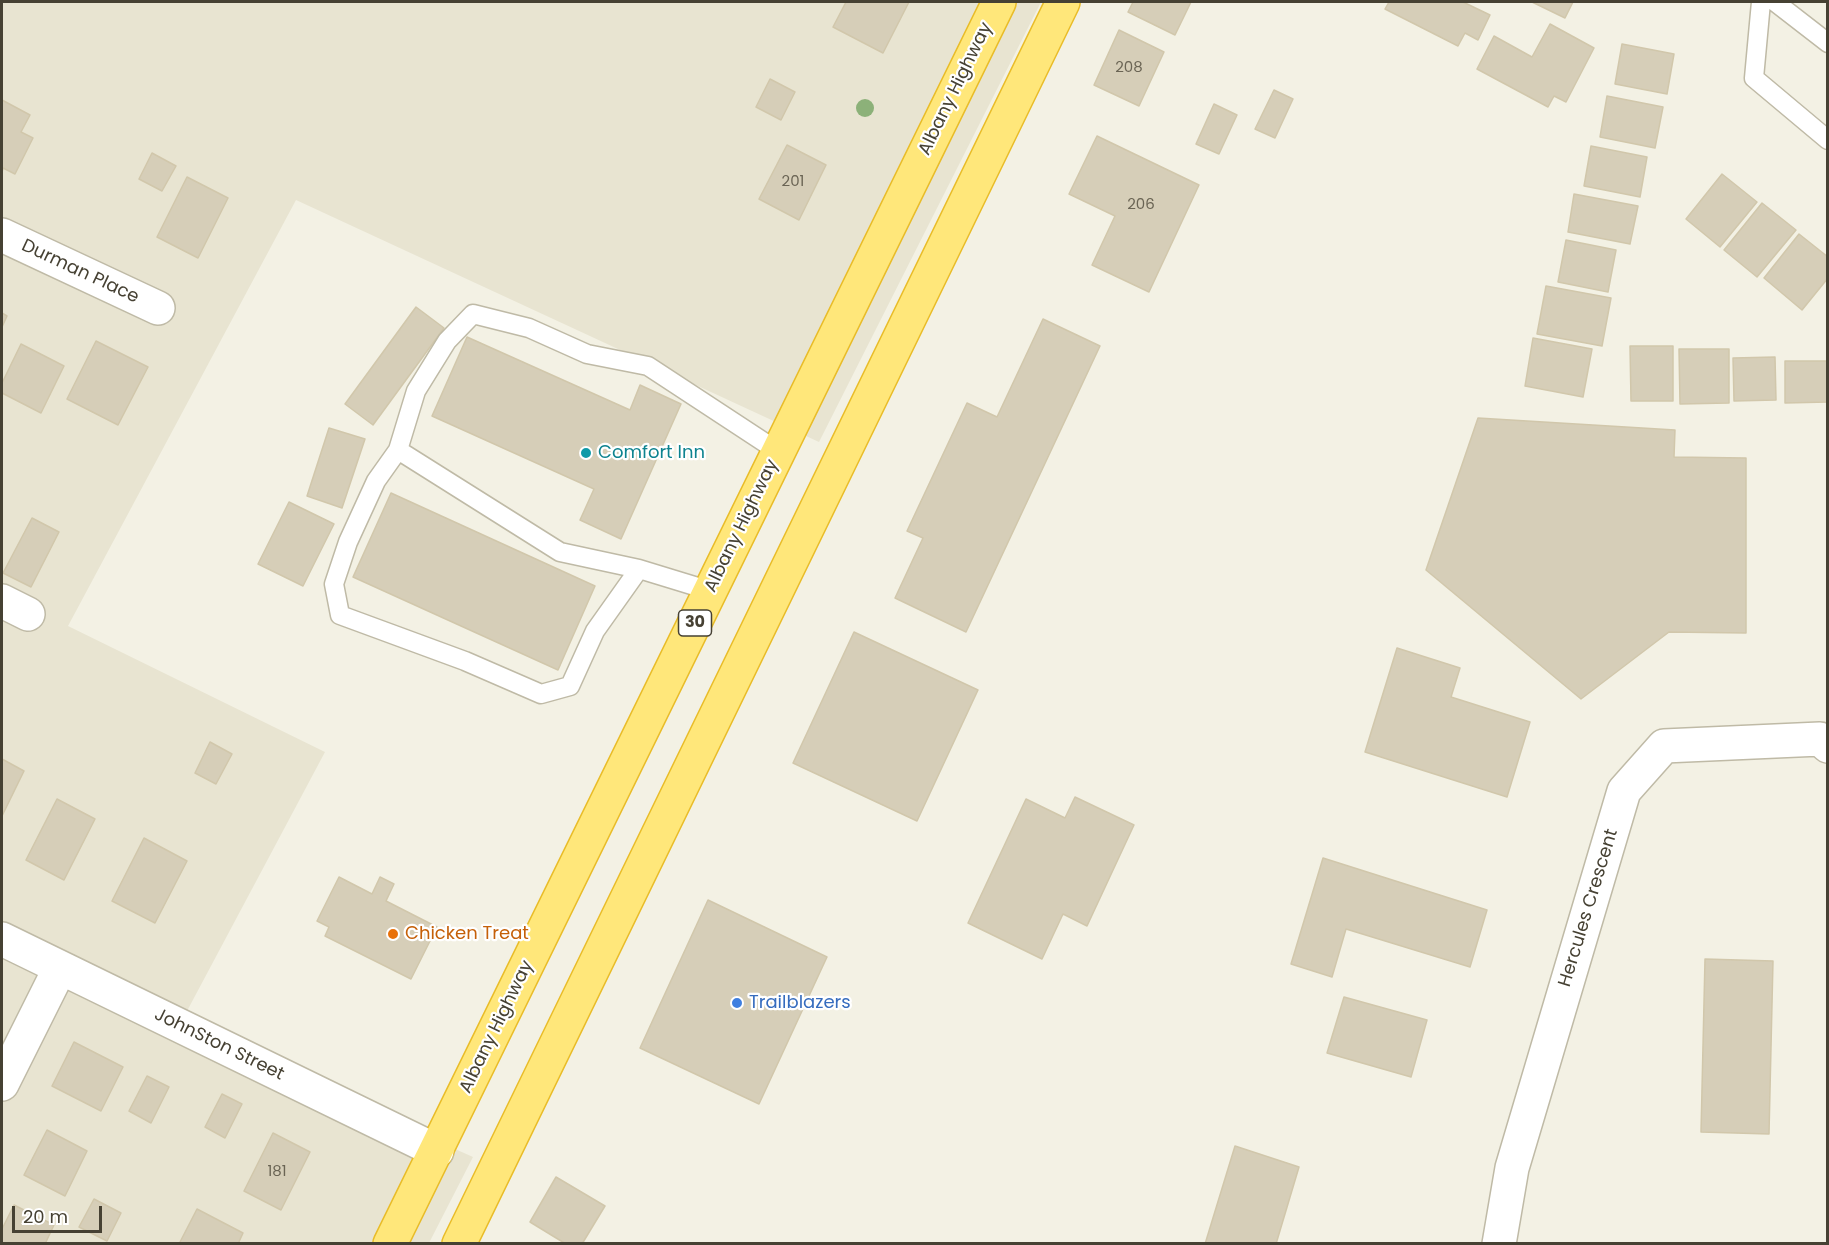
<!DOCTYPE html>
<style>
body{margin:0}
#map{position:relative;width:1829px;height:1245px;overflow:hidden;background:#f3f1e4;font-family:Poppins,sans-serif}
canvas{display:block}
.frame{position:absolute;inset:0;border:3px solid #464133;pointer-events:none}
.scale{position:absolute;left:12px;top:1206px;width:90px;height:27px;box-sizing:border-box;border:3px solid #464133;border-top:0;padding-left:8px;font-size:18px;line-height:21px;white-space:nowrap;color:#464133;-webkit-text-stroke:4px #fff;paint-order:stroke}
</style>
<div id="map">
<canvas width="1829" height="1245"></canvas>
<div class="frame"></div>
<div class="scale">20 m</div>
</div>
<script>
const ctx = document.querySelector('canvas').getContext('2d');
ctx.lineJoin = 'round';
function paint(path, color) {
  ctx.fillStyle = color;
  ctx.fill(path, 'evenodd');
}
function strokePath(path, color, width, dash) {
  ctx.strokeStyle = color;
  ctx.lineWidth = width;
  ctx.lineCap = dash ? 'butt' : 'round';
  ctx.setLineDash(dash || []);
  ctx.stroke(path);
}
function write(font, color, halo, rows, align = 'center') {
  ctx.font = font + ' Poppins,sans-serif';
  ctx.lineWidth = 4.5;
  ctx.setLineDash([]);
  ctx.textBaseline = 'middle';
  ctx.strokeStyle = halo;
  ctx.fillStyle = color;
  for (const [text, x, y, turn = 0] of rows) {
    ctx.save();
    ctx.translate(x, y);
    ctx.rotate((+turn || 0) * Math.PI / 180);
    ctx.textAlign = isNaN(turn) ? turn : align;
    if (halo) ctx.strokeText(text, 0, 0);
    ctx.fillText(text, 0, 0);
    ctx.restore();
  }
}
paint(new Path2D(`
 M 2,2 L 1041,2 L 819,442 L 296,200 L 68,626 L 325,752 L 179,1026 L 473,1157 L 429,1243 L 2,1244 Z`), '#e8e4d1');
const building = new Path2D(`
 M 846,2 L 909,2 L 883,53 L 833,27 Z
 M 1133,2 L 1191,2 L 1175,35 L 1128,12 Z
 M 1389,2 L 1463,2 L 1490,15 L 1478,40 L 1465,33 L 1458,46 L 1385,9 Z
 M 1532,2 L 1573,2 L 1565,18 Z
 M 1550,24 L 1594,48 L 1566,102 L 1554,96 L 1548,107 L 1477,69 L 1494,36 L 1532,57 Z
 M 1119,30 L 1164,52 L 1139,106 L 1094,85 Z
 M 1622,44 L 1674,54 L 1667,94 L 1615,84 Z
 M 770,79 L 795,92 L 781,120 L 756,107 Z
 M 1274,90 L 1293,99 L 1275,138 L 1255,129 Z
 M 1607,96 L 1663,107 L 1655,148 L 1600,137 Z
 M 2,100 L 30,115 L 21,132 L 33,138 L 15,174 L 3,168 L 2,172 Z
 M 1214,104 L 1237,115 L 1219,154 L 1196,144 Z
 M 1097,136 L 1199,185 L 1149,292 L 1092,265 L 1115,216 L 1069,194 Z
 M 787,145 L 826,165 L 799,220 L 759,199 Z
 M 1591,146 L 1647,157 L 1640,197 L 1584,186 Z
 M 152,153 L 176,166 L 162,191 L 139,179 Z
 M 1722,174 L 1757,202 L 1720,247 L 1686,219 Z
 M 187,177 L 228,198 L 198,258 L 157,237 Z
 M 1574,194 L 1638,206 L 1630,244 L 1568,232 Z
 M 1762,203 L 1796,230 L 1757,277 L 1724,250 Z
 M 1799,234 L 1828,257 L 1828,278 L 1802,310 L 1764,278 Z
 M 1566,240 L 1616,250 L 1608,292 L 1558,282 Z
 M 1546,286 L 1611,298 L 1602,346 L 1537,334 Z
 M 416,307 L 444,328 L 373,425 L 345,404 Z
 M 2,313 L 7,316 L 2,327 Z
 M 1043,319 L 1100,346 L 966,632 L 895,598 L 923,538 L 907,531 L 967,403 L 997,417 Z
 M 467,337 L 630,410 L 640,385 L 681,404 L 621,539 L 580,520 L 594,489 L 432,416 Z
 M 1533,338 L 1592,349 L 1583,397 L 1525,386 Z
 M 96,341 L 148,367 L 118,425 L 67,399 Z
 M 21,344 L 64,366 L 41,413 L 2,393 L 2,383 Z
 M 1630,346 L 1673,346 L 1673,401 L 1631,401 Z
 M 1679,349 L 1729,349 L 1729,403 L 1680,404 Z
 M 1775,357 L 1776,400 L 1734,401 L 1733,358 Z
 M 1785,361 L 1828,361 L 1828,402 L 1785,403 Z
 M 1478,418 L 1675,430 L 1674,457 L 1746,458 L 1746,633 L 1669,632 L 1581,699 L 1426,570 Z
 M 329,428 L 365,439 L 342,508 L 307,496 Z
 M 391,493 L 595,586 L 558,670 L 353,577 Z
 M 289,502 L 334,524 L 303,586 L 258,564 Z
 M 32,518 L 59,532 L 31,587 L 3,573 Z
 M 854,632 L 978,690 L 917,821 L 793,763 Z
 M 1397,648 L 1460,668 L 1451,697 L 1530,722 L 1507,797 L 1365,752 Z
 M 210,742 L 232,754 L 216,784 L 195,773 Z
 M 2,759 L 24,771 L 2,816 Z
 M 1075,797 L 1134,825 L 1087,926 L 1063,914 L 1042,959 L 968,923 L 1026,799 L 1065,818 Z
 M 57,799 L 95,819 L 64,880 L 26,860 Z
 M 144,838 L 187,861 L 155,923 L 112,901 Z
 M 1323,858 L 1487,910 L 1470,967 L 1346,929 L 1332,977 L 1291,964 Z
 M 339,877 L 372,894 L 380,877 L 394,884 L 386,901 L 437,927 L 411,979 L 325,936 L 329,927 L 317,921 Z
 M 708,900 L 827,957 L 759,1104 L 640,1048 Z
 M 1705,959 L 1773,961 L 1769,1134 L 1701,1132 Z
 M 1344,997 L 1427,1020 L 1411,1077 L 1327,1053 Z
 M 74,1042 L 123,1067 L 101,1111 L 52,1086 Z
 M 147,1076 L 169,1087 L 151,1123 L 129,1111 Z
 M 222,1094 L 242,1104 L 225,1138 L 205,1127 Z
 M 47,1130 L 87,1151 L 65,1196 L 24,1175 Z
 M 273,1133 L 310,1152 L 281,1210 L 244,1191 Z
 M 1235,1146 L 1299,1167 L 1276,1244 L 1205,1244 Z
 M 556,1177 L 605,1206 L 582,1244 L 566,1244 L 530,1222 Z
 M 94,1199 L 121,1213 L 107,1241 L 79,1227 Z
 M 14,1205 L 54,1225 L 45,1244 L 2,1244 L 2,1229 Z
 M 197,1209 L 243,1233 L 238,1244 L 179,1244 Z`);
paint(building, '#d6ceb8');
strokePath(building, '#d1c7ab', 1.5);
const service = new Path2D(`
 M 1761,2 L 1754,78 L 1828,140
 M 1775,2 L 1828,43
 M 398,450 L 560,552 L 639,569 L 711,591
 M 639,569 L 595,631 L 570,686 L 541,694 L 465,661 L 340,615 L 334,584 L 348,542 L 376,481 L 398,450 L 416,391 L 447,341 L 473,314 L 529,328 L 587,354 L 648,366 L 779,452`);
const minor = new Path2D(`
 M 2,235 L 158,308
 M 2,601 L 28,614
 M 2,939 L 437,1151
 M 2,1084 L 60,968
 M 1499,1244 L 1512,1168 L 1624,791 L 1664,746 L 1820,739 L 1828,746`);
const trunk = new Path2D(`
 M 390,1244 L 999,2
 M 459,1244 L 1063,2`);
strokePath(service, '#bfbaa6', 21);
strokePath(minor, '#bfbaa6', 36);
strokePath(trunk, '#e9bc28', 36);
strokePath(service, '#fff', 18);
strokePath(minor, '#fff', 33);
strokePath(trunk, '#ffe77a', 33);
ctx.fillStyle = '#8cb179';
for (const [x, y] of [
 [865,108]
]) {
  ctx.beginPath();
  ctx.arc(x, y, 9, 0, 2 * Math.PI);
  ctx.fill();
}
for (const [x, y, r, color] of [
 [586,453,6,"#0f9aa8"],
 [393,934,6,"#e8710a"],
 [737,1003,6,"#3f7fe0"]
]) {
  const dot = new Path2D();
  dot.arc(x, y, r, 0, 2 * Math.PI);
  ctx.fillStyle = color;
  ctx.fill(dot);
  strokePath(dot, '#fff', 2);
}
write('15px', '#6a6454', null, [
 ["208",1129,68],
 ["201",793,182],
 ["206",1141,205],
 ["181",277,1172]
]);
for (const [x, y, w] of [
 [695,623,33]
]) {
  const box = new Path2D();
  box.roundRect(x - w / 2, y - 13, w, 26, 4.5);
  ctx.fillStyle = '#fff';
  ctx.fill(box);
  strokePath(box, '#464133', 1.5);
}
write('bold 16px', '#464133', null, [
 ["30",695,623]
]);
write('18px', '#464133', '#fff', [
 ["Albany Highway",956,89,-64],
 ["Durman Place",80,272,25],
 ["Albany Highway",742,526,-64],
 ["Hercules Crescent",1589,908,-73],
 ["Albany Highway",497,1027,-64],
 ["JohnSton Street",219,1045,26]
]);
write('18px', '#0d838f', '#fff', [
 ["Comfort Inn",598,453]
], 'left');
write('18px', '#c56008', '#fff', [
 ["Chicken Treat",405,934]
], 'left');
write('18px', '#366cbe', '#fff', [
 ["Trailblazers",749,1003]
], 'left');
</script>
